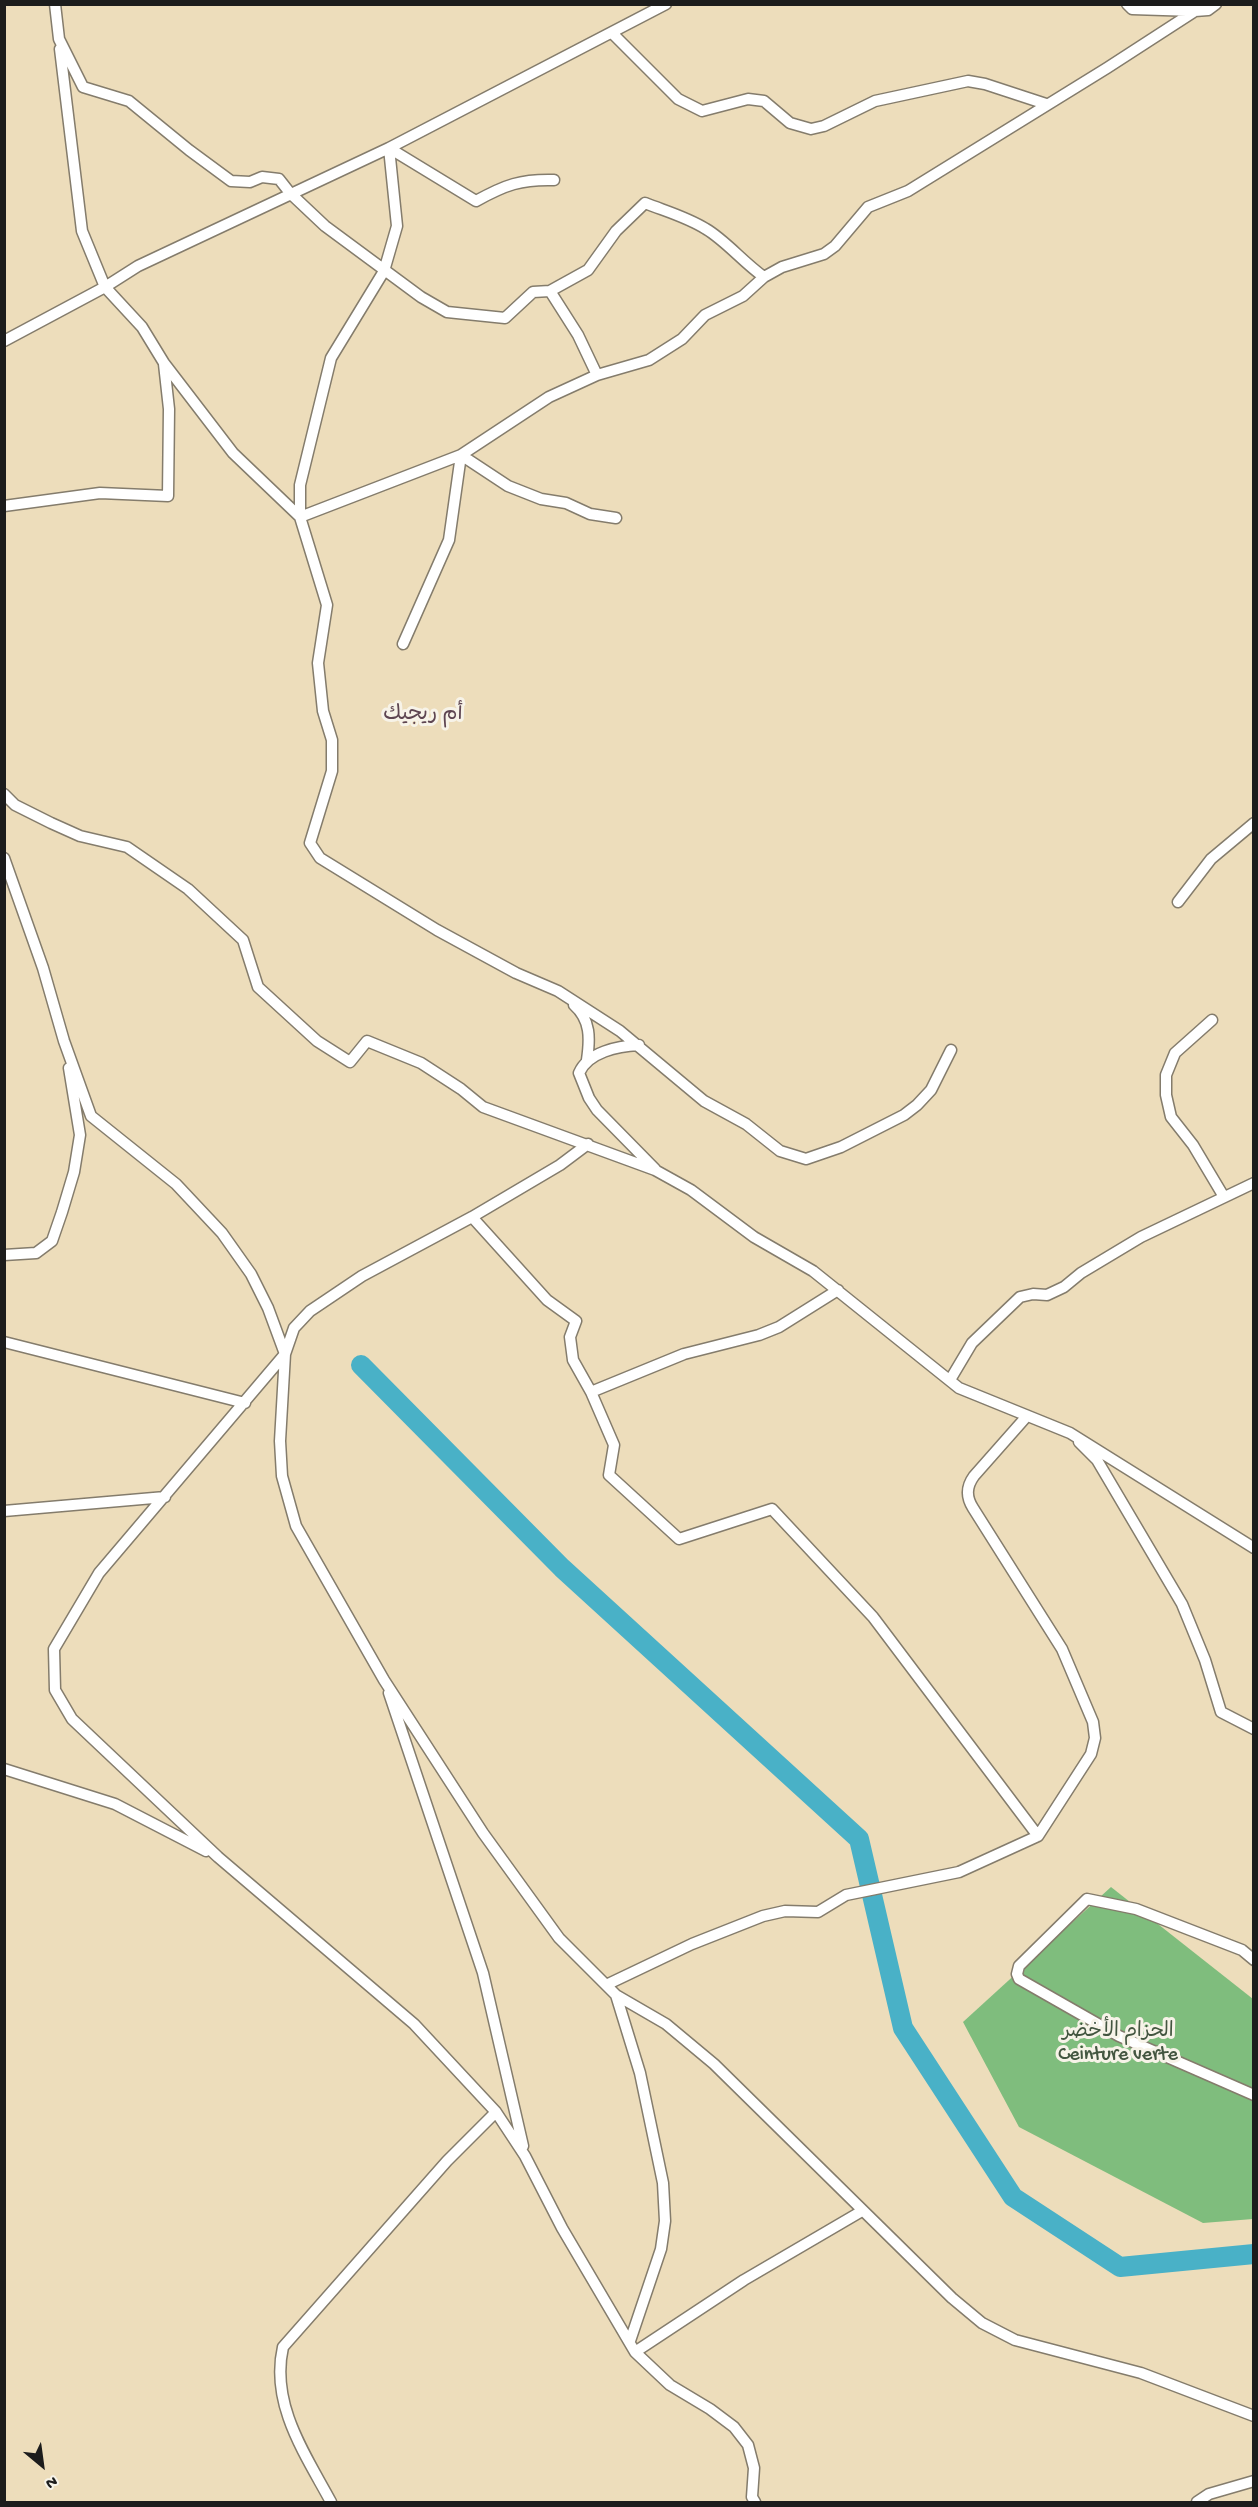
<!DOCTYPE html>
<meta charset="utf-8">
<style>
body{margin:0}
#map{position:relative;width:1258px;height:2507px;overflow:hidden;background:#edddbb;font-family:"Gochi Hand",sans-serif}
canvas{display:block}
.frame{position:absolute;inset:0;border:6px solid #1c1c1c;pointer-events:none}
.north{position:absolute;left:12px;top:2435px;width:60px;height:60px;-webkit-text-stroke:4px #f7f3e8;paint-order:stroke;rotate:151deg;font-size:16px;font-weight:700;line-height:24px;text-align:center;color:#1c1c1c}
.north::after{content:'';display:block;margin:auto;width:21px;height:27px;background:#1c1c1c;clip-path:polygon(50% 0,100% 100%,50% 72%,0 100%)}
</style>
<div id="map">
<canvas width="1258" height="2507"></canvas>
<div class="frame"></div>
<div class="north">N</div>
</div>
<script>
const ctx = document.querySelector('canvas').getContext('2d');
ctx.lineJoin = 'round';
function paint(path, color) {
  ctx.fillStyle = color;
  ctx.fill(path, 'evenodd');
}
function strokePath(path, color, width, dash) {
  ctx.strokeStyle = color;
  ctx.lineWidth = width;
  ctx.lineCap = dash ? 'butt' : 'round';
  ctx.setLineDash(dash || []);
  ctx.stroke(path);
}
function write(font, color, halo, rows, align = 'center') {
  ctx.font = font + ' "Gochi Hand","Playpen Sans Arabic",sans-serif';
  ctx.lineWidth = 6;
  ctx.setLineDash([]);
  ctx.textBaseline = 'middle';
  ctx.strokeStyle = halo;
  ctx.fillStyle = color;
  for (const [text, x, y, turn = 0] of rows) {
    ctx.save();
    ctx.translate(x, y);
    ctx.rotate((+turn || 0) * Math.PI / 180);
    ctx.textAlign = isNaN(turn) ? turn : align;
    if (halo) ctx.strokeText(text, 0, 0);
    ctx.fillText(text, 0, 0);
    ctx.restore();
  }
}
paint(new Path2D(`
 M 1111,1887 L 1253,1999 L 1253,2219 L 1203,2223 L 1019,2127 L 963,2022 Z`), '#7fbd7d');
strokePath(new Path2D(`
 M 361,1365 L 562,1568 L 859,1839 L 903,2028 L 1013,2197 L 1120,2267 L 1254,2254`), '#49b1c7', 20);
const minor = new Path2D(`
 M 55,4 L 59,39 L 83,87 L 129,101 L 189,150 L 231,181 L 250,182 L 262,177 L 279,179 L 290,193 L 325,226 L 421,297 L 447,312 L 505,318 L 533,292 L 550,291 L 578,335 L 597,375
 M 1127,4 L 1132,9 L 1194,11
 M 612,33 L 678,99 L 702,111 L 748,99 L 764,101 L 790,123 L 811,129 L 824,126 L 875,101 L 968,81 L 985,84 L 1046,104
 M 60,49 L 82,231 L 105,287 L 142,327 L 164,363 L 233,453 L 300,517
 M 389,148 L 476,201 C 505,185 521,179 554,180
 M 550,291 L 588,270 L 616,231 L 645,203 C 665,211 687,217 706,229 C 725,240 744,263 764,277
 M 4,341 L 105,287 L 138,266 L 389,148 L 666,4
 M 4,506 L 100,493 L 168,496 L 169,409 L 164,364
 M 300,517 L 300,485 L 331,358 L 384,271 L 397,226 L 389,148
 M 403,644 L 449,540 L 461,455 L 508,486 L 541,499 L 566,503 L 590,514 L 616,518
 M 4,794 L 15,805 L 51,823 L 80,836 L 127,847 L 188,889 L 243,940 L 258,987 L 317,1041 L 350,1062 L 367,1041 L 421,1063 L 461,1089 L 483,1107 L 655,1170 L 691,1190 L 754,1237 L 813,1271 L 959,1388 L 1070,1433 L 1254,1548
 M 4,858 L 43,968 L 64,1041 L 91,1116 L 176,1184 L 222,1233 L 251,1274 L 268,1308 L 285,1354 L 280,1441 L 282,1476 L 296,1526 L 384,1680 L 483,1833 L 559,1938 L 616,1995 L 666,2024 L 714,2064 L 952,2298 L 982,2323 L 1015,2340 L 1141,2373 L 1254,2416
 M 1178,902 L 1211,859 L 1254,823
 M 574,1005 C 591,1020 590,1039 587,1060
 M 1212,1020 L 1175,1053 L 1166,1075 L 1166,1095 L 1171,1117 L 1193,1145 L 1224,1197
 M 639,1045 C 618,1046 588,1052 579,1073 L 589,1098 L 597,1110 L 655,1169
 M 951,1050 L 931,1090 L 917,1105 L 904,1115 L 841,1147 L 806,1159 L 780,1151 L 746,1124 L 704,1101 L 620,1031 L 558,991 L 516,973 L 437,930 L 320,858 L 310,843 L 332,771 L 332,740 L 323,711 L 318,663 L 327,605 L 300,517 L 461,455 L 549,397 L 597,375 L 649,360 L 682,339 L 705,315 L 743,296 L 764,277 L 782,267 L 824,254 L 835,246 L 868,207 L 908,191 L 1107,68 L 1195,11 L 1208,10 L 1216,4
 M 588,1144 L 560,1165 L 472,1217 L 362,1276 L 310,1311 L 294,1328 L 285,1354 L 99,1573 L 54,1649 L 55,1690 L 72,1719 L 218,1857 L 414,2024 L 496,2112 L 525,2156 L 562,2228 L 635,2352 L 670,2385 L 710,2409 L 734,2427 L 748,2445 L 754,2468 L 752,2497 L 755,2502
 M 472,1217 L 547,1300 L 576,1321 L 570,1337 L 573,1360 L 591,1392 L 614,1445 L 609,1475 L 679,1539 L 772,1509 L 873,1617 L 1038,1836
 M 4,1255 L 36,1253 L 52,1241 L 62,1212 L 74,1172 L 80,1135 L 69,1068
 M 4,1342 L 245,1403
 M 950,1380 L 972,1343 L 1020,1297 L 1033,1294 L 1047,1295 L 1064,1287 L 1081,1273 L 1141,1237 L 1254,1183
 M 591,1392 L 684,1354 L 759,1335 L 779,1327 L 838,1290
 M 1079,1442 L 1097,1460 L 1182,1604 L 1205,1660 L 1221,1712 L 1254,1729
 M 4,1511 L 165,1497
 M 389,1693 L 483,1973 L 523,2146
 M 4,1769 L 115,1804 L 206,1851
 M 1254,1960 L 1242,1950 L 1136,1909 L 1087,1899 L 1019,1966 L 1017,1974 L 1019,1979 L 1119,2036 L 1254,2095
 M 606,1985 L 692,1944 L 763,1916 L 785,1911 L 818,1912 L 846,1895 L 959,1872 L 1038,1836 L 1091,1754 L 1095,1738 L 1093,1722 L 1062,1649 L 973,1508 C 966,1497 966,1487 974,1476 L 1027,1416
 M 616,1995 L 640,2073 L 663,2183 L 665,2221 L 661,2249 L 630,2341
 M 635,2352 L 744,2280 L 862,2211
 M 331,2502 C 305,2454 270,2404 283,2347 L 447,2161 L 496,2112
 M 1197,2502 L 1209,2494 L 1254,2481`);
strokePath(minor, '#847c6c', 13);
strokePath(minor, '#fff', 10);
write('20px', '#435640', '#f7f3e8', [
 ["الحزام الأخضر",1118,2033],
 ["Ceinture verte",1118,2056]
]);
write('21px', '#5e4551', '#f7f3e8', [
 ["أم ريجيك",423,716]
]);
</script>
